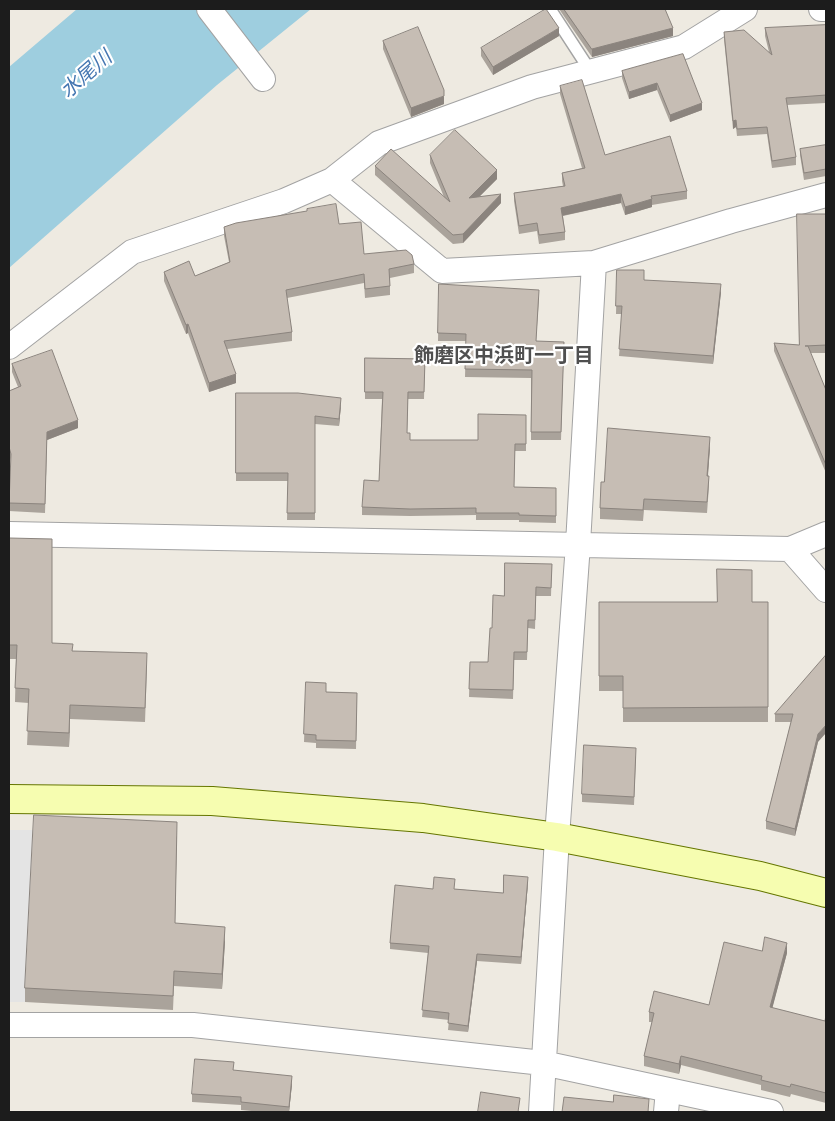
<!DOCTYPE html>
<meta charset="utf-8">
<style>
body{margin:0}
#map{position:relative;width:835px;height:1121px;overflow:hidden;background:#eeeae1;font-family:"Exo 2",sans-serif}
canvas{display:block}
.frame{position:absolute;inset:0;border:10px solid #1c1c1c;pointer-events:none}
</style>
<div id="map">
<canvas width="835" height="1121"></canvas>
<div class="frame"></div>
</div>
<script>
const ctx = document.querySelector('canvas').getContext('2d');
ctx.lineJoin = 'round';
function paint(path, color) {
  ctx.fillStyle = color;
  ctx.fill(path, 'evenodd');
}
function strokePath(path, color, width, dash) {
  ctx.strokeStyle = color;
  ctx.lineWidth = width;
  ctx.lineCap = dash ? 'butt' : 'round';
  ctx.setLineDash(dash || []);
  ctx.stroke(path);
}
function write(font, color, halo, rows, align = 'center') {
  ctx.font = font + ' "Exo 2","Noto Sans JP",sans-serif';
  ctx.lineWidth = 4.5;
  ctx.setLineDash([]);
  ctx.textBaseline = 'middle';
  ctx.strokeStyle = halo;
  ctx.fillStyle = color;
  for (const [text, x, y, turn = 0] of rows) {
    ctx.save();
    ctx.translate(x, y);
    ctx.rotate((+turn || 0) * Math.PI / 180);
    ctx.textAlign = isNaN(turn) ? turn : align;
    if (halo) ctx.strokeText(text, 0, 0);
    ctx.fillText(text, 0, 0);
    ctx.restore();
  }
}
paint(new Path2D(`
 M 9,830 L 34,830 L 25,1002 L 9,1002 Z`), '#e4e4e4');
paint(new Path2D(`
 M 77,9 L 311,9 L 217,85 L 9,268 L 9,67 Z`), '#9ecedf');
const lane = new Path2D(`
 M 550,9 L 591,72`);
const street = new Path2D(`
 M 209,9 L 263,79
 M 821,9 L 826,9
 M 332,180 L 442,271 L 594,263 L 731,221 L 826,195
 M 9,347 L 132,252 L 284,201 L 332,180 L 379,143 L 532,87 L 684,47 L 745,9
 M 9,534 L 790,549 L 826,590
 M 790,549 L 826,534
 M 9,1025 L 193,1025 L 543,1063 L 771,1112
 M 541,1112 L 557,837 L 578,544 L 594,263
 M 666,1112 L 668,1090`);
const secondary = new Path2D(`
 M 9,799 L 212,801 L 423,818 L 557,837 L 760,876 L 826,893`);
strokePath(lane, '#a3a3a3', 14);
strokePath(street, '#a3a3a3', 26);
strokePath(secondary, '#657600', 30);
strokePath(lane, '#fff', 11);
strokePath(street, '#fff', 24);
strokePath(secondary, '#f6fdb0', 28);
paint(new Path2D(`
 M 559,9 L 665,9 L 673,36 L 592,57 Z
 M 826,25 L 826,103 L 787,105 L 796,157 L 796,165 L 772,168 L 767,134 L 737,136 L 736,127 L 733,129 L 724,39 L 724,32 L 769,52 L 765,36 L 765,28 Z
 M 559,36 L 493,75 L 481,56 L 481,48 Z
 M 383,41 L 444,104 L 411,117 L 383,49 Z
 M 683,54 L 702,110 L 670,122 L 657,90 L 629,99 L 622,78 L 622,71 Z
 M 560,86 L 605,155 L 687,191 L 687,199 L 652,205 L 652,207 L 625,215 L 621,203 L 563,216 L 565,232 L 565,240 L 539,244 L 537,231 L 519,234 L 514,201 L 514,193 L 563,186 L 562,181 L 562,173 L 582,168 L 560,94 Z
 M 826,145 L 826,176 L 804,180 L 800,155 L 800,149 Z
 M 430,155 L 497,179 L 479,197 L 501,203 L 463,243 L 453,244 L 375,175 L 375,166 L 444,197 L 430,163 Z
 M 826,214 L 826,353 L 810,353 L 826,390 L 826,473 L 774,351 L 774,343 L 799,345 Z
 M 339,224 L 364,254 L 414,264 L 414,273 L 390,278 L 390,295 L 365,298 L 364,283 L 287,298 L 292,332 L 292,341 L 227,349 L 236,383 L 209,392 L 188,333 L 186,334 L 164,281 L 164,272 L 195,276 L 229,262 L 224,236 L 224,227 Z
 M 617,270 L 644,280 L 721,292 L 713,364 L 619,356 L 622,314 L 616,314 Z
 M 439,284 L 539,298 L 536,341 L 564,342 L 561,440 L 531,440 L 531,378 L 465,377 L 466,341 L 438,341 Z
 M 365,358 L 425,359 L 424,399 L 408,399 L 407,433 L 410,440 L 478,440 L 526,415 L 526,451 L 515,451 L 514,487 L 556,488 L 556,523 L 519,522 L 519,520 L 476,520 L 476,515 L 410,516 L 362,515 L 362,507 L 379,481 L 382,399 L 365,399 Z
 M 12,364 L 78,428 L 47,440 L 45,513 L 9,511 L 11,461 L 9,455 L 9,391 L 18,387 L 12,372 Z
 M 236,393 L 341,405 L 339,426 L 315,424 L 315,520 L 287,520 L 288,481 L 236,481 Z
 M 710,447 L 708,476 L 709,486 L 707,513 L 644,510 L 643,521 L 600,519 L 600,508 L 604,482 Z
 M 9,538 L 52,643 L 73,651 L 147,667 L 145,722 L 70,719 L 69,747 L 27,745 L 29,703 L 15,702 L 16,659 L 9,659 Z
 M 552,564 L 551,596 L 536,596 L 535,629 L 528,628 L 527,660 L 514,660 L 513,699 L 469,697 L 470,662 L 488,662 L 492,628 Z
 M 599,602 L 768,602 L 768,722 L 623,722 L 623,691 L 599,691 Z
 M 826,655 L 818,742 L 795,836 L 766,829 L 766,821 L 791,722 L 775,722 L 775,714 Z
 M 306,682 L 326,692 L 357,693 L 356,749 L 316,748 L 316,743 L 304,742 Z
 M 636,756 L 634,805 L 582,802 L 582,794 Z
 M 177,836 L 175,923 L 225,941 L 222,989 L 174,986 L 173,1010 L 25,1002 L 25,988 Z
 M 528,883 L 521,964 L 477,961 L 468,1032 L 448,1030 L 449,1020 L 422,1017 L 428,953 L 390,949 L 390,943 L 433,889 L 455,889 L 503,893 Z
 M 762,951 L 787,953 L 772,1008 L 825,1021 L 826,1015 L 826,1103 L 791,1094 L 790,1097 L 761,1090 L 761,1085 L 681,1065 L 679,1074 L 644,1066 L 644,1056 L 652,1022 L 649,1022 L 649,1012 L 709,1005 Z
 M 234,1071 L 292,1084 L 289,1112 L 262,1112 L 241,1110 L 241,1105 L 192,1102 L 192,1094 Z`), '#aaa39b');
paint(new Path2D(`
 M 559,28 L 559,36 L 493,75 L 493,67 Z
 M 673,28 L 673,36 L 592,57 L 592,49 Z
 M 657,83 L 657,90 L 629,99 L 629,92 Z
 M 444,96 L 444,104 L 411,117 L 411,108 Z
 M 702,103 L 702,110 L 670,122 L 670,115 Z
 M 736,120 L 736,127 L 733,129 L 733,121 Z
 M 497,170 L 497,179 L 469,207 L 469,198 Z
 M 501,194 L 501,203 L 463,243 L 463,234 Z
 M 621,194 L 621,203 L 561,216 L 561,208 Z
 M 652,199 L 652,207 L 625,215 L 625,207 Z
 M 721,284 L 721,292 L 713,364 L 713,356 Z
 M 188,324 L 188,333 L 186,334 L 186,325 Z
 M 236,374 L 236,383 L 209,392 L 209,383 Z
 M 341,398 L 341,405 L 339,426 L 339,419 Z
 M 78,420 L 78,428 L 47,440 L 45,513 L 47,432 Z
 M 710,437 L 710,447 L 707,486 L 707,476 Z
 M 70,705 L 70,719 L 69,747 L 69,733 Z
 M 826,725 L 826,733 L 818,742 L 795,836 L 795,829 L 818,734 Z
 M 528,877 L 528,883 L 521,964 L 521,957 Z
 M 225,927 L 225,941 L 222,989 L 222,974 Z
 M 787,943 L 787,953 L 770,1017 L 770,1007 Z
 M 477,954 L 477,961 L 468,1032 L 468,1026 Z
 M 681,1056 L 681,1065 L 679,1074 L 679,1064 Z
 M 292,1076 L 292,1084 L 289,1112 L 289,1107 Z`), '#8b847e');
const building = new Path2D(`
 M 546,9 L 559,28 L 493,67 L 481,48 Z
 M 564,9 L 665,9 L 673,28 L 592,49 Z
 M 826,25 L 826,95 L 786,98 L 796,157 L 772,161 L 767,127 L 737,129 L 736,120 L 733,121 L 724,32 L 744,30 L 772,55 L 765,28 Z
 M 418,27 L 444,90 L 444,96 L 411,108 L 383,41 Z
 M 683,54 L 702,103 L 670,115 L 657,83 L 629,92 L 622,71 Z
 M 582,80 L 605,155 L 670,136 L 687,191 L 651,196 L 652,199 L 625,207 L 621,194 L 561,208 L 565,232 L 539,235 L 537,223 L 519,226 L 514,193 L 565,186 L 562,173 L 585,168 L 560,86 Z
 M 455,130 L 497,170 L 469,198 L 501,194 L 463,234 L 453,235 L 375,166 L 391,149 L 450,202 L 430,155 Z
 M 826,145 L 826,169 L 804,173 L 800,149 Z
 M 336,204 L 339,224 L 361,222 L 364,254 L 406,250 L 412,255 L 414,264 L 389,269 L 390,286 L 365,289 L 364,274 L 286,290 L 292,332 L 224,341 L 236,374 L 209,383 L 188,324 L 186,325 L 164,272 L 189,261 L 195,276 L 230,262 L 224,227 L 236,223 L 307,211 L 307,209 Z
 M 797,214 L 826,214 L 826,345 L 805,346 L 808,346 L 826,390 L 826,465 L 774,343 L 799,345 Z
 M 617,270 L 644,270 L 644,280 L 721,284 L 713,356 L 619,349 L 622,306 L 616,306 Z
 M 439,284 L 539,290 L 536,341 L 564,342 L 561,432 L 531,432 L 532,370 L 465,369 L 466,334 L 438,333 Z
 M 52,350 L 78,420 L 47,432 L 45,504 L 9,503 L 11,454 L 9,447 L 9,391 L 21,386 L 12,364 Z
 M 365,358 L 425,359 L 424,392 L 408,392 L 407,433 L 410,433 L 410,440 L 478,440 L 478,414 L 526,415 L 526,444 L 515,444 L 514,487 L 556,488 L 556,516 L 519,515 L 519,513 L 476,513 L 476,508 L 410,509 L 362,507 L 364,480 L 379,481 L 383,392 L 365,392 Z
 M 236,393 L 298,393 L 341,398 L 339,419 L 315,416 L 315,513 L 287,513 L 288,473 L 236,473 Z
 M 608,428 L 710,437 L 707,476 L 709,476 L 707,502 L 644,499 L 643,510 L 600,508 L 601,482 L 604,482 Z
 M 9,538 L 52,539 L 52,643 L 73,644 L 72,651 L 147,653 L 145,708 L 70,705 L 69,733 L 27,731 L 29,689 L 15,688 L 17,645 L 9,645 Z
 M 505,563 L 552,564 L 551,588 L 536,587 L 535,620 L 528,620 L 527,652 L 514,652 L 513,690 L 469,689 L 470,662 L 488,662 L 490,628 L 492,628 L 493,595 L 504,596 Z
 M 717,569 L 752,570 L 752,602 L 768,602 L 768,707 L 623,708 L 623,676 L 599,676 L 599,602 L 717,602 Z
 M 826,655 L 826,725 L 818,734 L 795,829 L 766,821 L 793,714 L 775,714 Z
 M 306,682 L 326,683 L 326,692 L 357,693 L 356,741 L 316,740 L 316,735 L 304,734 Z
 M 584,745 L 636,748 L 634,797 L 582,794 Z
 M 34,815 L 177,822 L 175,923 L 225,927 L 222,974 L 174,971 L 173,996 L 25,988 Z
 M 504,875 L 528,877 L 521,957 L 477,954 L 468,1026 L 448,1023 L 449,1013 L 422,1010 L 429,946 L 390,943 L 395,885 L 433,889 L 434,877 L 455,879 L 454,889 L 503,893 Z
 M 765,937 L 787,943 L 770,1007 L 825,1021 L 826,1015 L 826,1093 L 791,1084 L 790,1087 L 761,1080 L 762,1076 L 681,1056 L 679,1064 L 644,1056 L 654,1013 L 649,1012 L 654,991 L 709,1005 L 724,942 L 762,951 Z
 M 195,1059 L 234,1062 L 233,1070 L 292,1076 L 289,1107 L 241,1102 L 241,1097 L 192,1094 Z
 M 481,1092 L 520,1098 L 518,1112 L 478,1112 Z
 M 614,1095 L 649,1099 L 648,1112 L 562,1112 L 564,1097 L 613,1102 Z`);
paint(building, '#c6bdb4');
strokePath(building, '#8b847e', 1);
write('italic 20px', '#4476b1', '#fff', [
 ["水尾川",86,74,-41]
]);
write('bold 20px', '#4f4f4f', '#fff', [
 ["飾磨区中浜町一丁目",504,355]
]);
</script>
